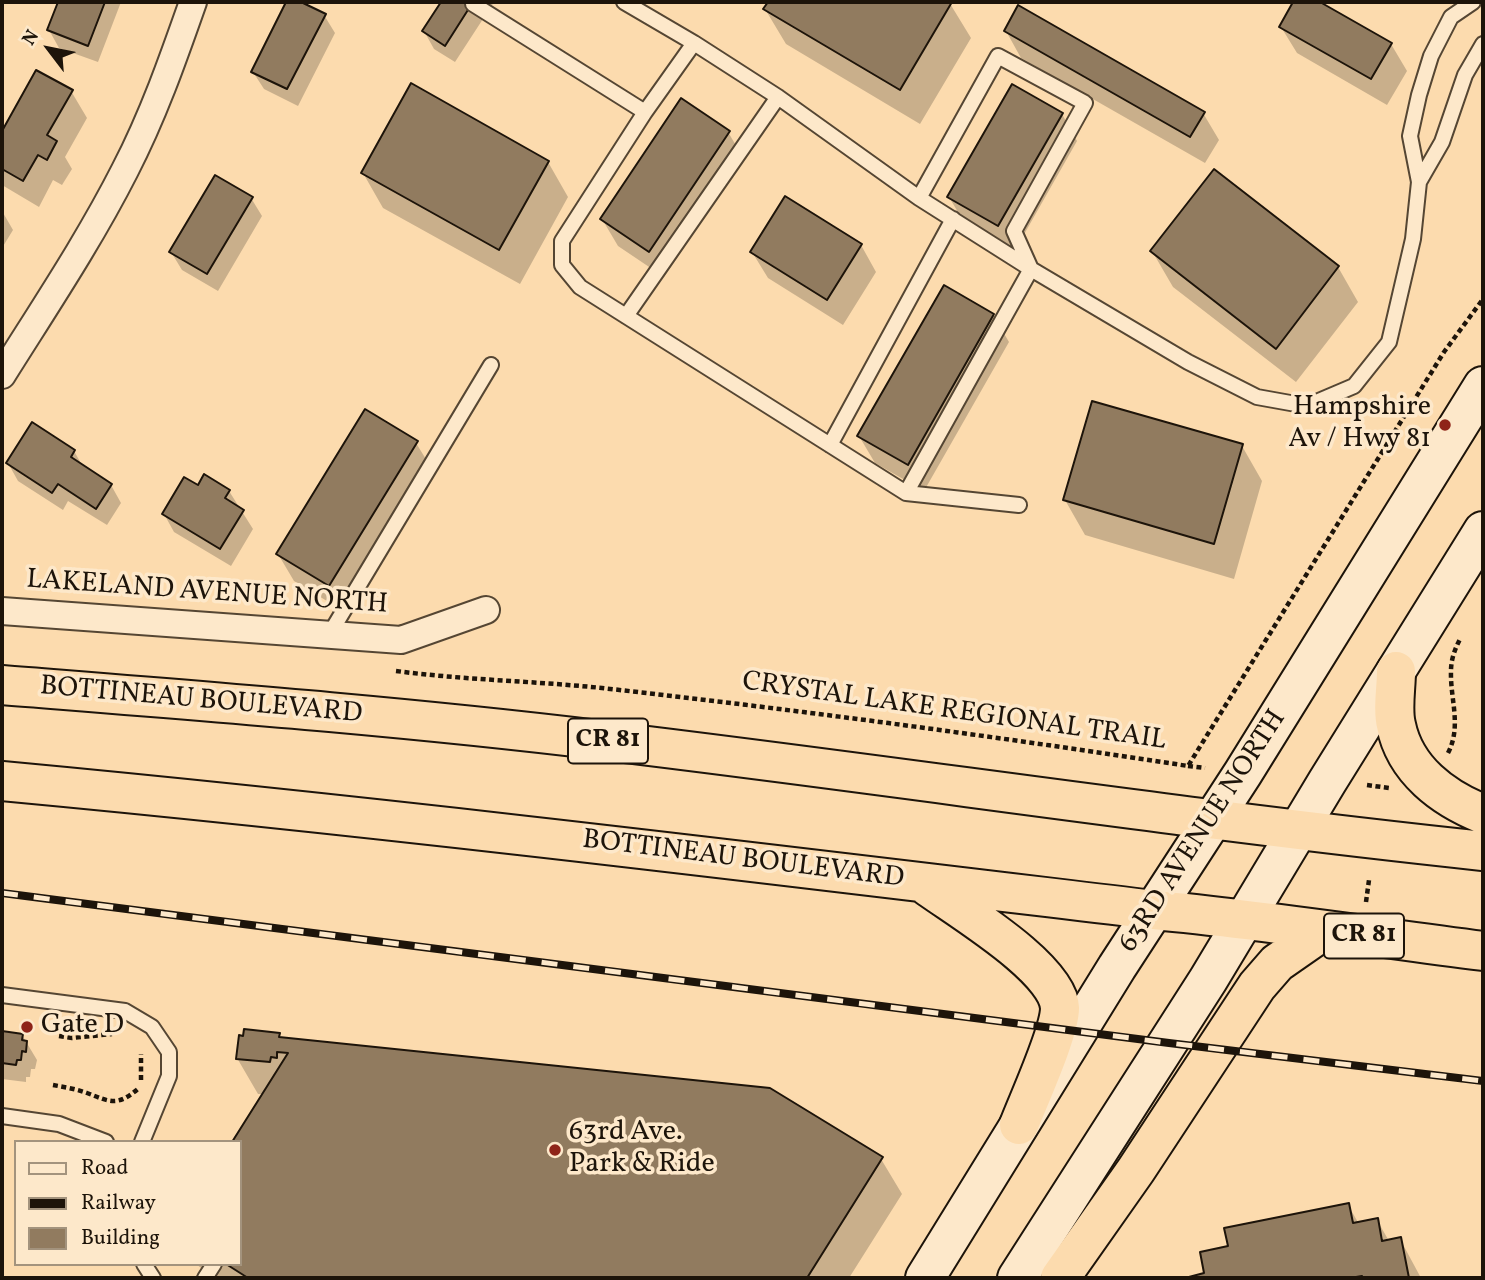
<!DOCTYPE html>
<style>
body{margin:0}
#map{position:relative;width:1485px;height:1280px;overflow:hidden;background:#fcdbae;font-family:Vollkorn,serif}
canvas{display:block}
.frame{position:absolute;inset:0;border:4px solid #1d140a;pointer-events:none}
.legend{position:absolute;left:14px;top:1140px;width:228px;height:126px;box-sizing:border-box;background:#fde8ca;border:2px solid #a3937d;margin:0;padding:9px 12px;list-style:none;font-size:21px;color:#1d140a}
.legend li{display:flex;align-items:center;gap:14px;height:35px}
.legend b{width:35px;border:2px solid #a3937d}
.north{position:absolute;left:14px;top:14px;width:70px;height:70px;-webkit-text-stroke:5px #fde8ca;paint-order:stroke;rotate:302deg;font-size:19px;font-weight:700;line-height:28px;text-align:center;color:#1d140a}
.north::after{content:'';display:block;margin:auto;width:24px;height:32px;background:#1d140a;clip-path:polygon(50% 0,100% 100%,50% 72%,0 100%)}
</style>
<div id="map">
<canvas width="1485" height="1280"></canvas>
<div class="frame"></div>
<ul class="legend">
<li><b style="height:9px;background:#fde8ca"></b>Road</li>
<li><b style="height:9px;background:#1d140a"></b>Railway</li>
<li><b style="height:19px;background:#917b5f"></b>Building</li>
</ul>
<div class="north">N</div>
</div>
<script>
const ctx = document.querySelector('canvas').getContext('2d');
ctx.lineJoin = 'round';
function paint(path, color) {
  ctx.fillStyle = color;
  ctx.fill(path, 'evenodd');
}
function strokePath(path, color, width, dash) {
  ctx.strokeStyle = color;
  ctx.lineWidth = width;
  ctx.lineCap = dash ? 'butt' : 'round';
  ctx.setLineDash(dash || []);
  ctx.stroke(path);
}
function write(font, color, halo, rows, align = 'center') {
  ctx.font = font + ' Vollkorn,serif';
  ctx.lineWidth = 7;
  ctx.setLineDash([]);
  ctx.textBaseline = 'middle';
  ctx.strokeStyle = halo;
  ctx.fillStyle = color;
  for (const [text, x, y, turn = 0] of rows) {
    ctx.save();
    ctx.translate(x, y);
    ctx.rotate((+turn || 0) * Math.PI / 180);
    ctx.textAlign = isNaN(turn) ? turn : align;
    if (halo) ctx.strokeText(text, 0, 0);
    ctx.fillText(text, 0, 0);
    ctx.restore();
  }
}
paint(new Path2D(`
 M 60,2 L 121,2 L 98,62 L 59,48 L 49,30 Z
 M 288,2 L 297,2 L 324,15 L 335,33 L 298,106 L 264,89 L 253,72 Z
 M 443,2 L 494,2 L 455,62 L 434,49 L 424,31 Z
 M 770,2 L 949,2 L 971,38 L 920,124 L 786,44 L 765,9 Z
 M 1296,2 L 1317,2 L 1391,44 L 1407,71 L 1387,105 L 1297,53 L 1281,27 Z
 M 1006,31 L 1203,113 L 1219,140 L 1205,163 L 1021,58 Z
 M 37,72 L 71,91 L 87,118 L 65,157 L 72,169 L 62,185 L 53,180 L 39,207 L 2,185 L 2,135 Z
 M 1062,114 L 1077,141 L 1014,252 L 965,224 L 949,197 Z
 M 728,132 L 744,159 L 664,277 L 618,246 L 602,219 Z
 M 548,162 L 568,197 L 520,284 L 383,208 L 363,173 Z
 M 251,198 L 262,216 L 218,291 L 182,270 L 171,252 Z
 M 2,211 L 13,230 L 2,248 Z
 M 861,245 L 876,272 L 843,325 L 768,278 L 752,252 Z
 M 1152,251 L 1338,267 L 1358,302 L 1296,382 L 1173,287 Z
 M 993,315 L 1009,342 L 924,491 L 875,463 L 859,436 Z
 M 416,443 L 432,469 L 345,612 L 294,581 L 278,554 Z
 M 1242,446 L 1262,481 L 1234,579 L 1085,535 L 1065,500 Z
 M 74,451 L 83,467 L 111,485 L 121,503 L 107,525 L 68,501 L 63,510 L 18,481 L 8,463 Z
 M 198,487 L 229,491 L 253,529 L 231,566 L 174,532 L 164,514 Z
 M 2,1033 L 22,1035 L 37,1060 L 35,1069 L 31,1069 L 30,1077 L 26,1077 L 26,1082 L 2,1079 Z
 M 279,1035 L 281,1039 L 881,1159 L 902,1194 L 849,1278 L 214,1278 L 196,1264 L 240,1264 L 240,1142 L 264,1094 L 258,1094 L 237,1058 Z
 M 1348,1205 L 1359,1224 L 1377,1220 L 1389,1241 L 1400,1239 L 1421,1278 L 1189,1278 L 1206,1275 L 1230,1248 Z`), '#0003');
const building = new Path2D(`
 M 58,2 L 105,2 L 88,46 L 47,30 Z
 M 286,2 L 301,2 L 326,14 L 287,89 L 251,72 Z
 M 441,2 L 473,2 L 445,46 L 422,31 Z
 M 768,2 L 952,2 L 900,90 L 763,9 Z
 M 1293,2 L 1320,2 L 1392,43 L 1371,79 L 1279,27 Z
 M 1018,5 L 1205,112 L 1190,137 L 1004,31 Z
 M 36,70 L 73,90 L 47,135 L 57,141 L 47,160 L 38,155 L 23,181 L 2,169 L 2,131 Z
 M 411,83 L 549,161 L 499,250 L 361,173 Z
 M 1012,84 L 1063,113 L 998,226 L 947,197 Z
 M 681,98 L 730,131 L 649,252 L 600,219 Z
 M 1214,169 L 1339,266 L 1276,349 L 1150,251 Z
 M 215,175 L 253,197 L 207,274 L 169,252 Z
 M 785,196 L 862,244 L 827,300 L 750,252 Z
 M 944,285 L 994,314 L 908,465 L 857,436 Z
 M 1092,401 L 1243,444 L 1214,544 L 1063,500 Z
 M 365,409 L 418,441 L 329,586 L 276,554 Z
 M 32,422 L 75,450 L 71,457 L 112,484 L 96,509 L 58,484 L 52,493 L 6,463 Z
 M 204,474 L 230,490 L 225,498 L 244,510 L 220,549 L 162,514 L 184,477 L 198,485 Z
 M 244,1029 L 280,1033 L 279,1037 L 770,1088 L 883,1157 L 807,1278 L 248,1278 L 226,1264 L 240,1264 L 240,1142 L 232,1142 L 288,1053 L 277,1052 L 277,1058 L 271,1057 L 270,1062 L 236,1059 L 239,1035 L 243,1036 Z
 M 2,1031 L 23,1034 L 22,1040 L 27,1041 L 26,1052 L 22,1051 L 21,1060 L 17,1060 L 16,1065 L 2,1063 Z
 M 1349,1203 L 1353,1223 L 1378,1218 L 1382,1241 L 1401,1237 L 1409,1278 L 1363,1278 L 1362,1276 L 1350,1278 L 1185,1278 L 1204,1273 L 1200,1252 L 1228,1246 L 1224,1228 Z`);
paint(building, '#917b5f');
strokePath(building, '#1d140a', 2);
const lane = new Path2D(`
 M 475,2 L 473,4 L 645,112 L 562,241 L 562,265 L 580,287 L 906,493 L 1019,505
 M 624,2 L 694,43 L 778,97 L 919,198 L 1031,269 L 1188,362 L 1257,397 L 1307,406 L 1354,386 L 1389,342 L 1413,239 L 1419,182
 M 1473,2 L 1451,17 L 1431,56 L 1419,95 L 1410,136 L 1419,182 L 1442,142 L 1465,75 L 1483,44
 M 645,112 L 694,43
 M 626,316 L 778,97
 M 830,445 L 953,219
 M 906,493 L 1031,269 L 1014,231 L 1085,103 L 998,56 L 919,198
 M 329,635 L 491,365
 M 2,995 L 125,1011 L 152,1027 L 169,1052 L 169,1076 L 142,1142
 M 2,1116 L 59,1124 L 106,1142
 M 144,1264 L 153,1278
 M 205,1278 L 214,1264`);
const street = new Path2D(`
 M 2,375 C 44,308 89,241 125,170 C 153,116 173,59 193,2
 M 2,611 L 401,640 L 486,610`);
const secondary = new Path2D(`
 M 925,1278 L 1117,967 L 1243,773 L 1483,386
 M 1017,1278 L 1208,980 L 1327,782 L 1483,531`);
const highway = new Path2D(`
 M 1396,671 C 1396,688 1392,709 1396,725 C 1405,770 1443,798 1483,814
 M 2,685 C 201,701 400,716 599,740 C 894,775 1188,820 1483,851
 M 2,781 C 387,817 770,864 1154,910 C 1264,920 1373,937 1483,951
 M 923,883 C 955,907 1058,967 1060,1008 C 1060,1032 1029,1099 1019,1125
 M 1060,1278 L 1136,1170 L 1257,986 L 1277,963 L 1323,931`);
strokePath(lane, '#554633', 18);
strokePath(street, '#554633', 30);
strokePath(secondary, '#1d140a', 42);
strokePath(highway, '#1d140a', 42);
strokePath(new Path2D(`
 M 396,671 C 464,680 534,681 602,688 C 798,710 993,736 1188,766 L 1444,352 L 1483,299
 M 1448,753 C 1462,726 1450,699 1451,671 C 1451,659 1455,649 1460,639
 M 1188,766 L 1205,768
 M 1367,785 L 1389,788
 M 1366,902 L 1369,880
 M 59,1036 L 72,1038 L 112,1034
 M 141,1080 L 141,1054
 M 53,1085 C 64,1087 76,1089 87,1093 C 111,1102 117,1107 139,1088`), '#1d140a', 4.5, [5, 3.5]);
strokePath(lane, '#fde8ca', 14);
strokePath(street, '#fde8ca', 26);
strokePath(secondary, '#fde8ca', 38);
strokePath(highway, '#fcdbae', 38);
const rail = new Path2D(`
 M 2,893 L 1169,1043 L 1483,1081`);
strokePath(rail, '#1d140a', 8);
strokePath(rail, '#fde8ca', 5, [16]);
for (const [x, y, r, color] of [
 [1445,425,7,"#8f2418"],
 [27,1027,7,"#8f2418"],
 [555,1150,7,"#8f2418"]
]) {
  const dot = new Path2D();
  dot.arc(x, y, r, 0, 2 * Math.PI);
  ctx.fillStyle = color;
  ctx.fill(dot);
  strokePath(dot, '#fde8ca', 2.5);
}
for (const [x, y, w] of [
 [608,741,80],
 [1364,936,80]
]) {
  const box = new Path2D();
  box.roundRect(x - w / 2, y - 22.5, w, 45, 5);
  ctx.fillStyle = '#fde8ca';
  ctx.fill(box);
  strokePath(box, '#1d140a', 2);
}
write('bold 26px', '#1d140a', null, [
 ["CR 81",608,741],
 ["CR 81",1364,936]
]);
write('28px', '#1d140a', '#fde8ca', [
 ["Hampshire",1431,409,"right"],
 ["Av / Hwy 81",1431,441,"right"],
 ["Gate D",41,1027],
 ["63rd Ave.",569,1134],
 ["Park & Ride",569,1166]
], 'left');
write('28px', '#1d140a', '#fde8ca', [
 ["LAKELAND AVENUE NORTH",207,594,4],
 ["BOTTINEAU BOULEVARD",201,702,5],
 ["CRYSTAL LAKE REGIONAL TRAIL",954,713,8],
 ["63RD AVENUE NORTH",1204,832,-57],
 ["BOTTINEAU BOULEVARD",743,861,7]
]);
</script>
